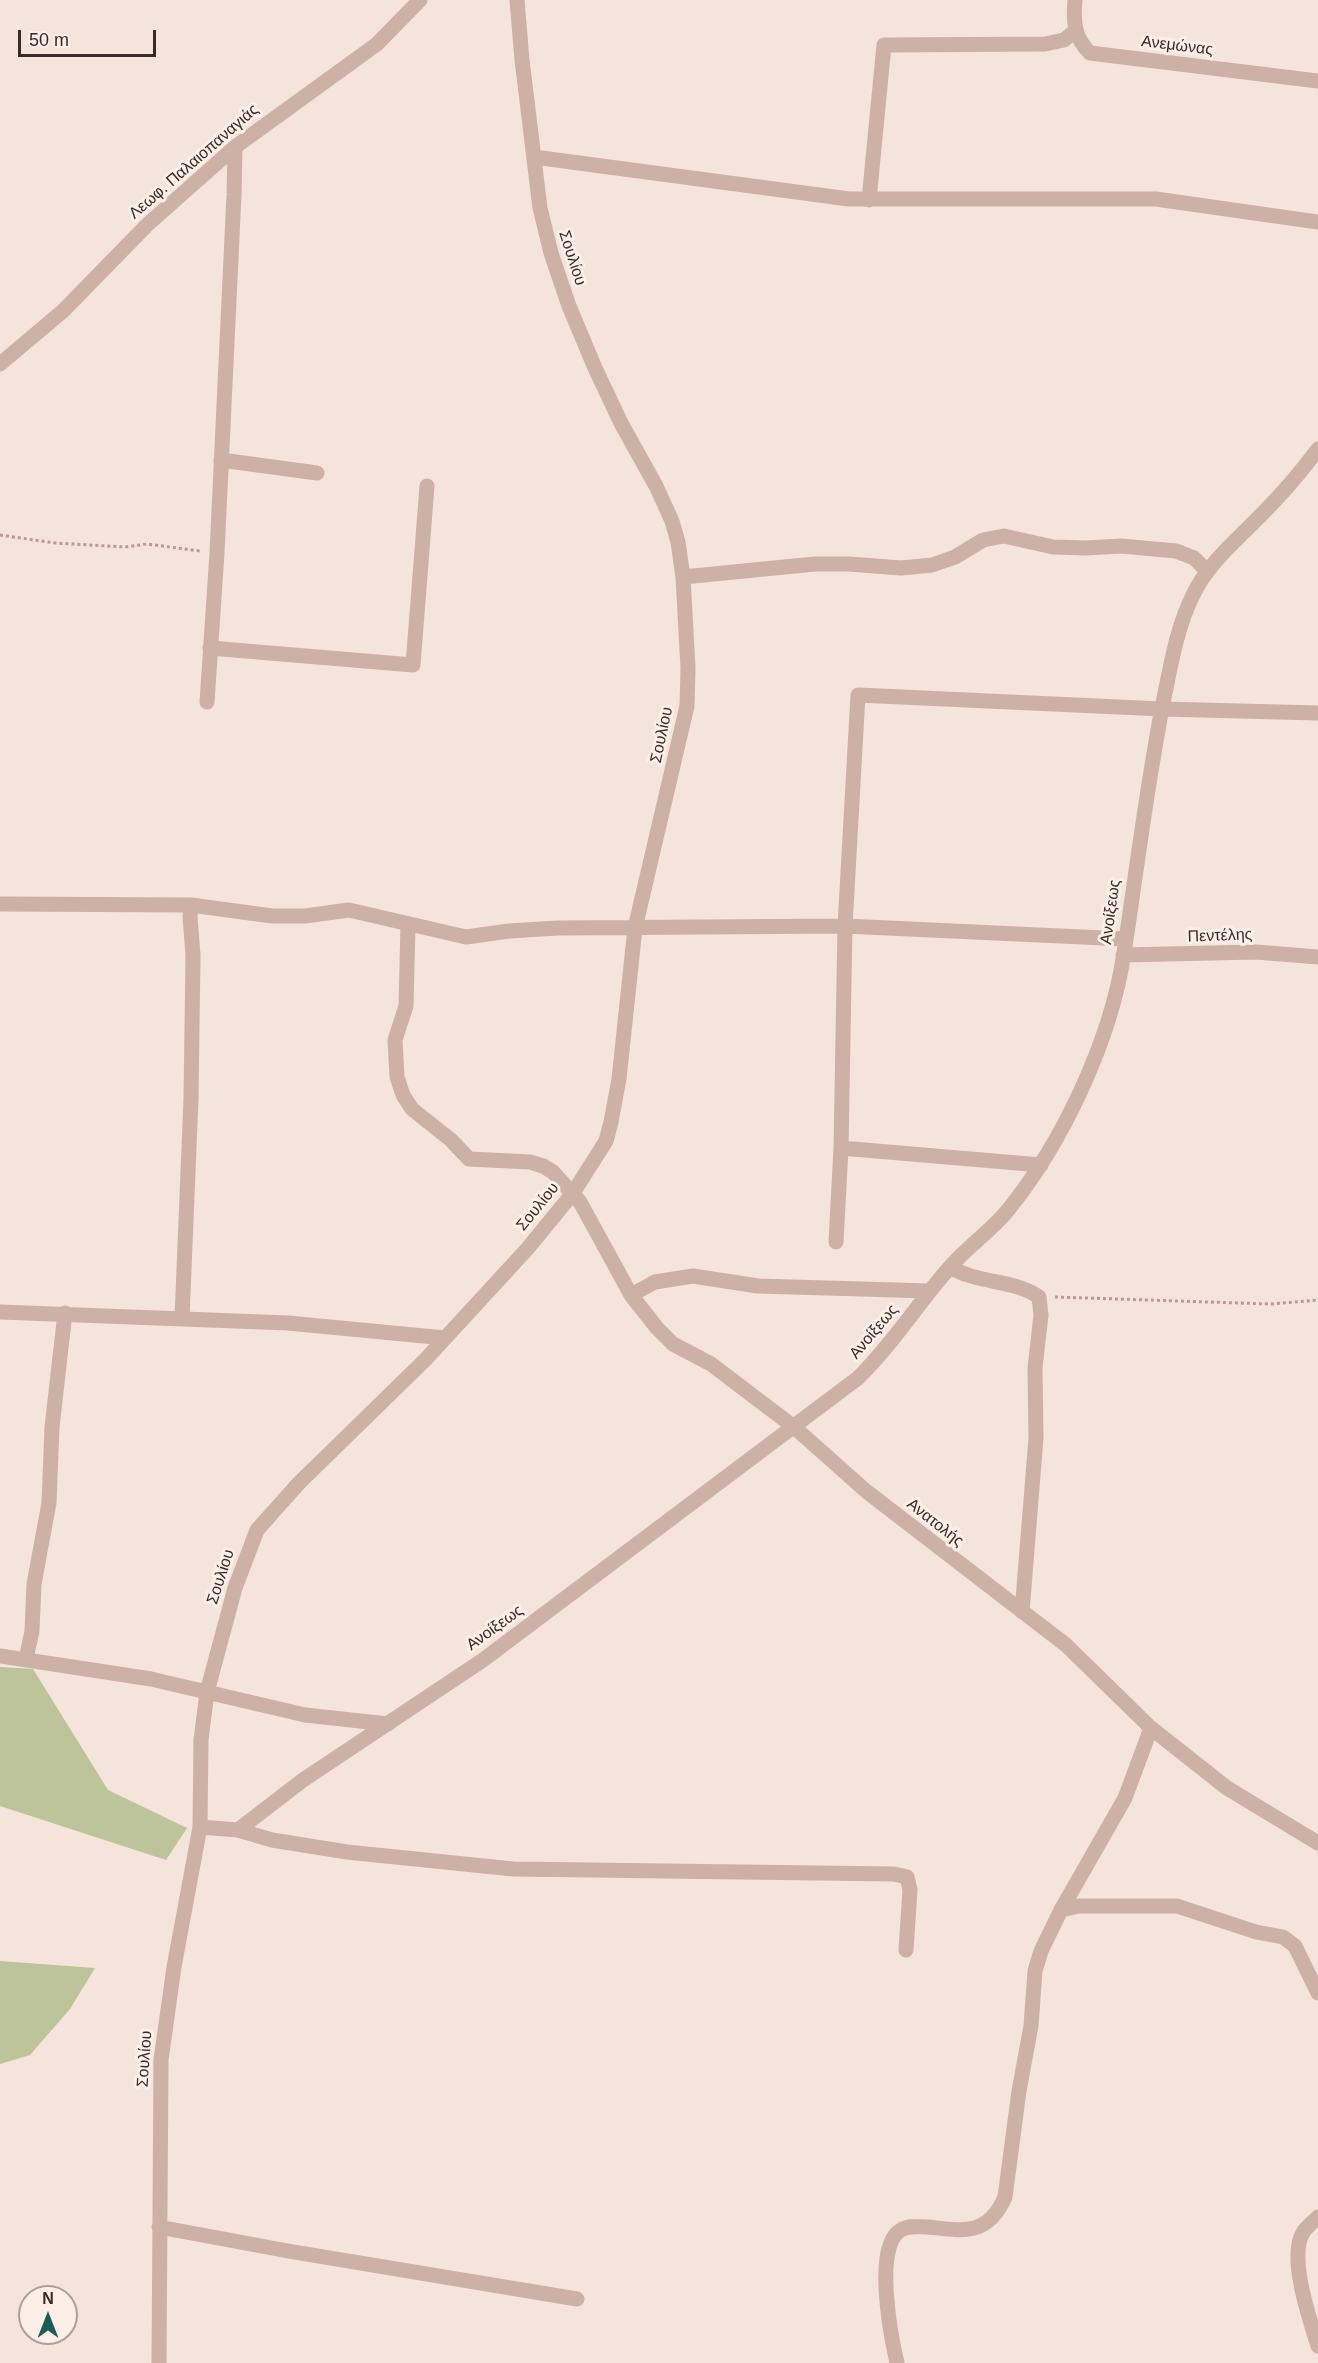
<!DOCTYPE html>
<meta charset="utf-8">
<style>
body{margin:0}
#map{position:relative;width:1318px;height:2363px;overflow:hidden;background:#f4e4db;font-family:Arial,sans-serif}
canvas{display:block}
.north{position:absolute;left:18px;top:2285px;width:60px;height:60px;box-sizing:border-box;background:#fbefe8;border:2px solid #ada09b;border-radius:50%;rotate:0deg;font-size:16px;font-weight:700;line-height:24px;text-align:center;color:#382a28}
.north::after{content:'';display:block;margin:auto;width:21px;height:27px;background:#1a5d56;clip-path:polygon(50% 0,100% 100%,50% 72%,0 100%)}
.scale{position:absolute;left:18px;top:30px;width:138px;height:27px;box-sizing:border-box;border:3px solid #382a28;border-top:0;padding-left:8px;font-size:18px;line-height:21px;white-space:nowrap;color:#382a28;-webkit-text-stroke:4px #fbefe8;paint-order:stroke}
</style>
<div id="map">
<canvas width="1318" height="2363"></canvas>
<div class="north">N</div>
<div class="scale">50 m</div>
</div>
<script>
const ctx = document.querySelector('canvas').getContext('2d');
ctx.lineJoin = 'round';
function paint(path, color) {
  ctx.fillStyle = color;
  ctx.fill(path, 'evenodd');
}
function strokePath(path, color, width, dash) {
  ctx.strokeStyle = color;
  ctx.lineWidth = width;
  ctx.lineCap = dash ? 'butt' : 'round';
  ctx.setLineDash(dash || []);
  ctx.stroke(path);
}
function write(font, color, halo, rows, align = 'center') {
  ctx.font = font + ' Arial,sans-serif';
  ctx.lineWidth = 6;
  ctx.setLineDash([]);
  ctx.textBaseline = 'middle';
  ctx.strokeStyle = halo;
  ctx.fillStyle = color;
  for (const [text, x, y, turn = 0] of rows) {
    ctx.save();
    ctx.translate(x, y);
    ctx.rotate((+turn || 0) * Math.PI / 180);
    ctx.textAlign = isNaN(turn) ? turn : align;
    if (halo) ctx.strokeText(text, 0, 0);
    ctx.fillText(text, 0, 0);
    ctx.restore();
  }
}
paint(new Path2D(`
 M 0,1667 L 33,1669 L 108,1790 L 187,1828 L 166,1860 L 0,1806 Z
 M 0,1961 L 95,1968 L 70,2009 L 30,2055 L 0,2064 Z`), '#bdc49a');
strokePath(new Path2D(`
 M 0,535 L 55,543 L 125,547 L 147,544 L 200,551
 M 1055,1297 L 1270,1304 L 1318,1300`), '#b99b90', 3, [3, 3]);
strokePath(new Path2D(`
 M 1075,0 C 1073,20 1074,38 1090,53 L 1318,81
 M 534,157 L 849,199 L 1156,199 L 1318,222
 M 869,200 L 884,45 L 1045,44 L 1064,40 L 1075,31
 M 0,364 L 63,311 L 147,225 L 235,147 L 377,44 L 420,0
 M 221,460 L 317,473
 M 683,577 L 815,564 L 849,564 L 901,568 L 932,565 L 955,557 L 983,540 L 1004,536 L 1053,547 L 1086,548 L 1121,546 L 1176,551 L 1194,558 L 1207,571
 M 210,648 L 413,665 L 427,486
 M 207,702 L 217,553 L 234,195 L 235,147
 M 0,904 L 191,905 L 272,916 L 305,916 L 349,910 L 466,937 L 509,931 L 558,928 L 845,926 L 858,695 L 1162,709 L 1318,713
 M 408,925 L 406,1006 L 395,1040 L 397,1077 L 403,1095 L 412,1109 L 451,1140 L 469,1159 L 530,1162 L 543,1166 L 553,1172 L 580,1202 L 631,1295 L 657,1328 L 673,1344 L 711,1364 L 794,1427 L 866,1491 L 1066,1645 L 1151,1728 L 1227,1788 L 1318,1843
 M 1123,955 L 1256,952 L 1318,957
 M 841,1148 L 845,926 L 1125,939
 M 836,1242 L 841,1148 L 1041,1165
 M 950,1267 C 978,1284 1013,1279 1039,1297 L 1041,1315 L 1035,1368 L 1036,1438 L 1022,1612
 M 631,1295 L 655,1282 L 693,1276 L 758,1286 L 930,1291
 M 0,1312 L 288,1323 L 445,1338
 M 182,1318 L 191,1099 L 193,955 L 190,917 L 191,905
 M 0,1656 L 151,1679 L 305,1715 L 388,1724
 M 26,1659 L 32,1631 L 34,1584 L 49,1503 L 52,1427 L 65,1313
 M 200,1827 L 238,1830 L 272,1840 L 347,1852 L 513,1869 L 894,1874 L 907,1877 L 910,1890 L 906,1950
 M 238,1830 L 303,1780 L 483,1660 L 858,1378 C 893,1344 918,1303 950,1267 C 968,1246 991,1231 1008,1210 C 1063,1142 1111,1040 1124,953 C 1137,868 1147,783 1164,698 C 1171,664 1177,627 1193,595 C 1208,563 1238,539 1262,514 C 1283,493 1301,472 1318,449
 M 1061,1910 L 1079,1906 L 1177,1906 L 1256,1932 L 1283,1937 L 1295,1946 L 1318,1993
 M 1318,2217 C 1314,2221 1308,2226 1304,2231 C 1287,2255 1310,2320 1318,2346
 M 159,2227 L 288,2251 L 577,2299
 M 159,2363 L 161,2060 L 174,1967 L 200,1827 L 201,1740 L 207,1692 L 235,1588 L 257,1530 L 299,1483 L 425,1360 L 528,1248 L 573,1193 L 606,1141 L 611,1122 L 619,1079 L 635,928 L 687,706 L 688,668 L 683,577 L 678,542 L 672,521 L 656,486 L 621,423 L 595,368 L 569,306 L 551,253 L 540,208 L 522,60 L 517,0
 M 897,2363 C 891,2337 873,2245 901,2230 C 909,2225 920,2227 928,2227 C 964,2231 988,2236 1005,2197 L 1019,2091 L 1031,2026 L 1035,1971 L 1041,1951 L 1061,1910 L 1125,1798 L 1151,1728`), '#cdb1a6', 15);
write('16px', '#382a28', '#fbefe8', [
 ["Ανεμώνας",1177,46,7],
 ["Λεωφ. Παλαιοπαναγιάς",194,162,-41],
 ["Σουλίου",572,258,72],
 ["Σουλίου",662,735,-78],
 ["Ανοίξεως",1111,912,-82],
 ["Πεντέλης",1220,936,-2],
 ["Σουλίου",538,1207,-51],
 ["Ανοίξεως",874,1332,-50],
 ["Ανατολής",935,1523,38],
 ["Σουλίου",221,1577,-72],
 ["Ανοίξεως",495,1628,-36],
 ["Σουλίου",145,2059,-86]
]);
</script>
